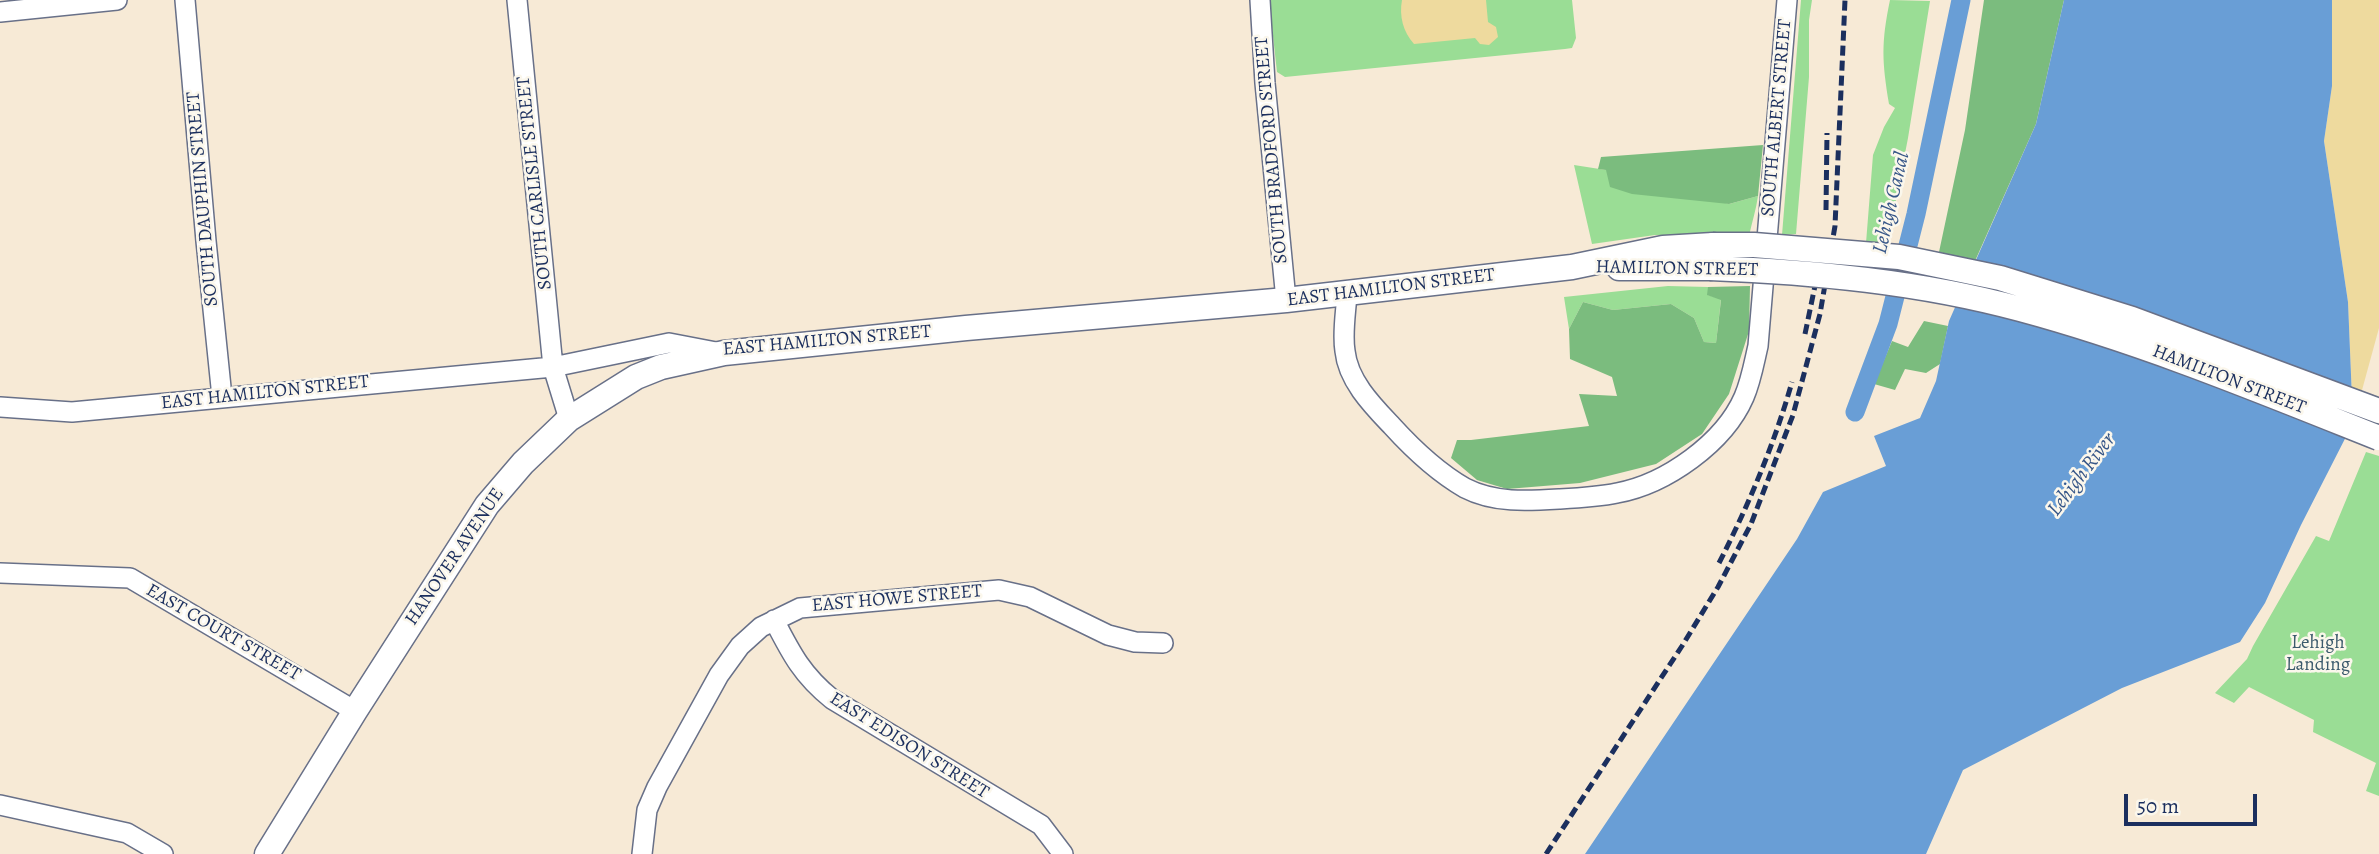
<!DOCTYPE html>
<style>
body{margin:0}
#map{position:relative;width:2379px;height:854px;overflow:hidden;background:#f7ead6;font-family:Alegreya,serif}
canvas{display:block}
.scale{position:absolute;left:2124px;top:794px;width:133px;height:32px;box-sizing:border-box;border:4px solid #1b2f5e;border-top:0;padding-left:9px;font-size:21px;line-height:24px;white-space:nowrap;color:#1b2f5e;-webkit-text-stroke:5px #fbf7ec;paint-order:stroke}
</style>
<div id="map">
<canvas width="2379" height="854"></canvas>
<div class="scale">50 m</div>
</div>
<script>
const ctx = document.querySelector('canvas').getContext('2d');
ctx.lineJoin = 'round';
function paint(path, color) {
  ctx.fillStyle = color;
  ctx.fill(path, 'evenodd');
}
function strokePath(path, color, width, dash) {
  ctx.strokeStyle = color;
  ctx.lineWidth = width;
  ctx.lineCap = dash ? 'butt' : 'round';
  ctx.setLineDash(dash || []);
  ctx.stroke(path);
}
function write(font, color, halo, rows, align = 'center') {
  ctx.font = font + ' Alegreya,serif';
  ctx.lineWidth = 5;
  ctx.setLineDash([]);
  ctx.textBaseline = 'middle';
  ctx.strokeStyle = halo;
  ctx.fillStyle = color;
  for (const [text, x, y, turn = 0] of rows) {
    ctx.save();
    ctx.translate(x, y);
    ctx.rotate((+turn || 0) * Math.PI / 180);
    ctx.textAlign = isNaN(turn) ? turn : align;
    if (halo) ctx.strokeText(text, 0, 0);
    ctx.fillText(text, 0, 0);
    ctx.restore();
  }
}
paint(new Path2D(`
 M 1269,0 L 1572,0 L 1576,38 L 1572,48 L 1565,49 L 1285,77 L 1277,72 Z
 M 1801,0 L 1812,0 L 1809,20 L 1809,77 L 1796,234 L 1782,235 Z
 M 1890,0 L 1930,1 L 1908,138 L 1887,246 L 1866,243 L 1873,155 L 1884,127 L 1895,108 L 1889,104 C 1882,61 1881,43 1890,0 Z
 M 1574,165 L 1606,170 L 1729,204 L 1758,196 C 1756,210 1752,222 1749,236 L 1655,235 L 1592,244 Z
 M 1668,286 L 1708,287 L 1708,295 L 1721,299 L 1716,343 L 1704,342 L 1694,318 L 1671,304 L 1613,310 L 1583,302 L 1569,329 L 1564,297 Z
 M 2366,452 L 2379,456 L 2379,796 L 2366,791 L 2376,763 L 2313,732 L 2314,720 L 2249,687 L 2234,703 L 2215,693 L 2247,659 L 2253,646 L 2316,536 L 2329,541 Z`), '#9add95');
paint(new Path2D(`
 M 1984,0 L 2064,0 L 2036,124 L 1975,261 L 1939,252 L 1965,130 Z
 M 1763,145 L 1758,196 L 1729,204 L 1632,194 L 1610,187 L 1606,170 L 1598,169 L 1601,157 Z
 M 1750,286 L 1749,331 L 1729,394 L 1702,434 L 1656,464 L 1580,483 L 1507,489 L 1477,480 L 1451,458 L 1457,440 L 1471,440 L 1589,426 L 1579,394 L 1617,396 L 1612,377 L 1570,359 L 1569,329 L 1583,302 L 1613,310 L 1671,304 L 1694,318 L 1704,342 L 1716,343 L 1721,300 L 1707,295 L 1708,287 Z
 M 1924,321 L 1948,326 L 1940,364 L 1926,373 L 1905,369 L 1895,390 L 1874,384 L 1892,341 L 1908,347 Z`), '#7bbc7e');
paint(new Path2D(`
 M 1402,0 L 1486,0 L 1488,22 L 1496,27 L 1498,37 L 1489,45 L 1480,44 L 1475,38 L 1414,44 C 1403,32 1399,16 1402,0 Z
 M 2332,0 L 2379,0 L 2379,328 L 2353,423 L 2348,302 L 2324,141 L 2332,86 Z`), '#eeda9e');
paint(new Path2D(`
 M 2064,0 L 2332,0 L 2332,86 L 2324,141 L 2348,302 L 2353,423 L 2301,525 L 2265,603 L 2240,642 L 2122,688 L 1963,770 L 1926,854 L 1585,854 L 1797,539 L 1823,492 L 1886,466 L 1874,436 L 1920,418 L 1936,381 L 1949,321 L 2036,124 Z`), '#699ed6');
strokePath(new Path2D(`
 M 1855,412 L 1888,324 L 1916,214 L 1961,0`), '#699ed6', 19);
const minor = new Path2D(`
 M 185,0 L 206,241 L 222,397
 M 517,0 L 553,367 L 569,419
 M 1260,0 L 1265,83 L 1286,300
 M 0,12 L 117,0
 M 1347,293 C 1346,312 1342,333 1345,351 C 1348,381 1373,406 1392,426 C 1412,448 1439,473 1465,488 C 1494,503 1527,501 1559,499 C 1578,498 1598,497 1617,493 C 1666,484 1724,443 1744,397 C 1751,381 1754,363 1758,346 L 1787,0
 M 0,407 L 72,412 L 553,367 L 669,343 L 716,352
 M 0,573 L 130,578 L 355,711
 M 774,620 C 791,653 802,675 832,699 L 1041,825 L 1063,854
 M 0,805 L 127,833 L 163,854
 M 642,854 L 647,810 L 657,787 L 719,675 L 740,646 L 761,627 L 800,608 L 999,590 L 1030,597 L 1108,635 L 1135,642 L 1163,643`);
const major = new Path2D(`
 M 1619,268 L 1710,268
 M 267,854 L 355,711 L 487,505 L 523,463 L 569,419 L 636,377 L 661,367 L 724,353 L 966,328 L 1286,300 L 1572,267 L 1663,248 L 1713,245`);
strokePath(minor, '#687088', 22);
strokePath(major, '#687088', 27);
strokePath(minor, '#fff', 19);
strokePath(major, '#fff', 24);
strokePath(new Path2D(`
 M 1826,210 L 1827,133
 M 1805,334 L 1822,252
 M 1719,563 C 1749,504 1774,445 1792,382
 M 1546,854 L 1682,646 L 1718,587 L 1751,524 L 1793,415 L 1820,314 L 1835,226 L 1845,0`), '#1b2f5e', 5, [10, 5]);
const majorBridge = new Path2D(`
 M 1713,245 L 1754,245 L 1899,257 L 2000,278 L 2132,319 L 2379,411
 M 1710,268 C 1814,272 1920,282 2020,309 C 2143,342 2261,391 2379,438`);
strokePath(majorBridge, '#687088', 27, []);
strokePath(majorBridge, '#fff', 24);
write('19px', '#1b2f5e', '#fbf7ec', [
 ["SOUTH ALBERT STREET",1777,118,-85],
 ["SOUTH BRADFORD STREET",1272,150,-95],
 ["SOUTH CARLISLE STREET",535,183,-96],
 ["SOUTH DAUPHIN STREET",203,199,-95],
 ["HAMILTON STREET",1677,269,1],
 ["EAST HAMILTON STREET",1391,288,-7],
 ["EAST HAMILTON STREET",827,341,-5],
 ["HAMILTON STREET",2229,380,21],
 ["EAST HAMILTON STREET",265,393,-6],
 ["HANOVER AVENUE",455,557,-56],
 ["EAST HOWE STREET",897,599,-5],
 ["EAST COURT STREET",223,633,30],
 ["EAST EDISON STREET",909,746,32]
]);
write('19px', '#3b5a6c', '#fbf7ec', [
 ["Lehigh",2318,643],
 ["Landing",2318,665]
]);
write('italic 21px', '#365688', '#fbf7ec', [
 ["Lehigh Canal",1892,203,-77],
 ["Lehigh River",2082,475,-53]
]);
</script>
